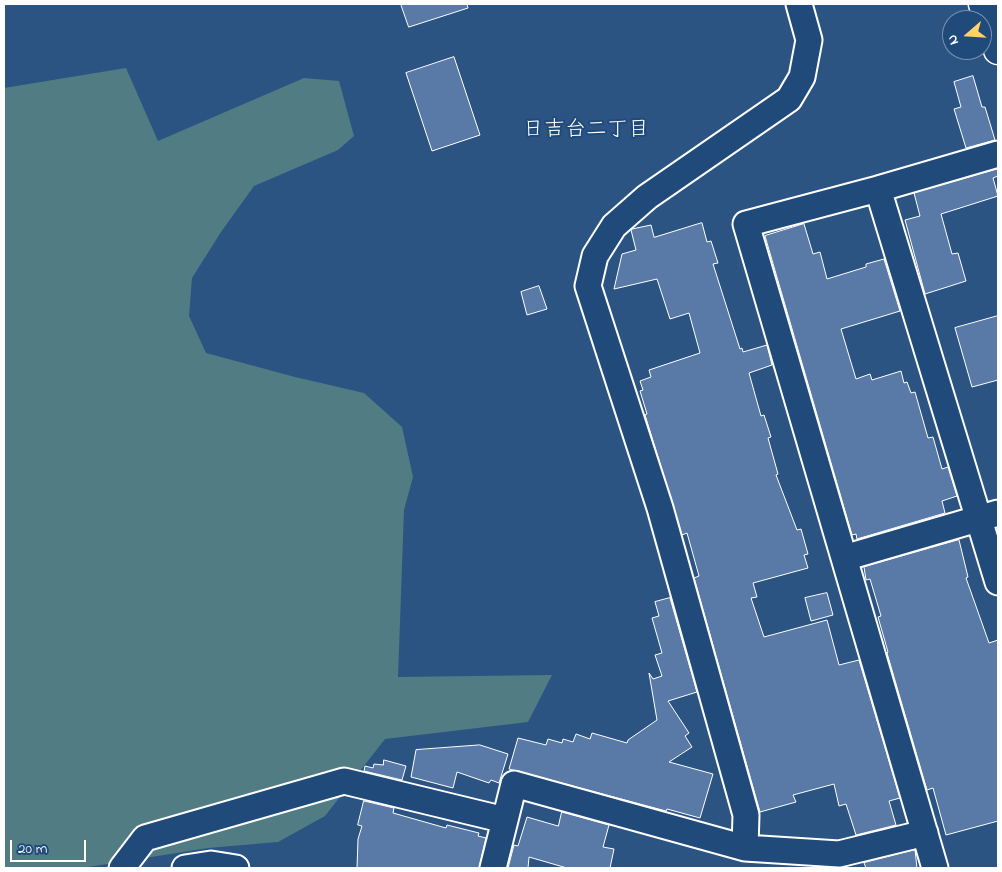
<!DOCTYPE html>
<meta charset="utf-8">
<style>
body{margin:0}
#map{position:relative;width:1002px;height:872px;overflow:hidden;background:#2b5483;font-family:"Indie Flower",sans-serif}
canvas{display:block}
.frame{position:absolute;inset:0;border:5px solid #fff;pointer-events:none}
.north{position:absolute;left:942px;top:10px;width:50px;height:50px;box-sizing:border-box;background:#1f4a7a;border:1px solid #7992af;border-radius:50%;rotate:251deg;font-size:14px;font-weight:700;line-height:20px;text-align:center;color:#fff}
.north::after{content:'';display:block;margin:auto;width:18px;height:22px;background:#ffd166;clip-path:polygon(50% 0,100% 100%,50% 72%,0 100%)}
.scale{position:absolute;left:10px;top:840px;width:76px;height:22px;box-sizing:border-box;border:2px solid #fff;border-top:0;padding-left:6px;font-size:15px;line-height:18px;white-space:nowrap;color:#fff;-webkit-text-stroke:4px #1f4a7a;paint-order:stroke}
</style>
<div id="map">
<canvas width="1002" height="872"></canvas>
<div class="frame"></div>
<div class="north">N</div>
<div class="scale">20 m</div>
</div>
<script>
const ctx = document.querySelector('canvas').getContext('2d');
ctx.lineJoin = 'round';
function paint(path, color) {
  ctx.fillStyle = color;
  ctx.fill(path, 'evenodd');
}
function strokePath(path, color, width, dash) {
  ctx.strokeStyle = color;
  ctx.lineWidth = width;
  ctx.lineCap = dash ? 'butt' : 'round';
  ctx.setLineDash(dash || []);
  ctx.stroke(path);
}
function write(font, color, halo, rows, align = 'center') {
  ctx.font = font + ' "Indie Flower","Klee One",sans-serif';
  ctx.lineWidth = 4;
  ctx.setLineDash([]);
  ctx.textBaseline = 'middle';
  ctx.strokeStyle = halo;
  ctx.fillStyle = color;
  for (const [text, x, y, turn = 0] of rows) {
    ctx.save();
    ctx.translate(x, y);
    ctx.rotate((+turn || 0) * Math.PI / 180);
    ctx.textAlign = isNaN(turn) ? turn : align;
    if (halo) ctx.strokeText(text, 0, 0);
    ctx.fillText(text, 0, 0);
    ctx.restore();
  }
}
paint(new Path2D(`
 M 126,68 L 158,141 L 304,78 L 339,81 L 354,136 L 338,150 L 254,186 L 221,232 L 192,278 L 189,316 L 206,353 L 295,377 L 364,393 L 402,427 L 413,477 L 404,510 L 398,677 L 552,675 L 528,722 L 385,739 L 325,816 L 278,842 L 208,848 L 82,868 L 4,868 L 4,88 Z`), '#527c83');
const building = new Path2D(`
 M 401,4 L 467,4 L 468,8 L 409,27 Z
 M 454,57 L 480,135 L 432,151 L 406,73 Z
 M 973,76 L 982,107 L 985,107 L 995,140 L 966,148 L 954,109 L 961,107 L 954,82 Z
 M 998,169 L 998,176 L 993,178 L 998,196 L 941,214 L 952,254 L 958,253 L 966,281 L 925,294 L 905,220 L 920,216 L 914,193 Z
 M 702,223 L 707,242 L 711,241 L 718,263 L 713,264 L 740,349 L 742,348 L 743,352 L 767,345 L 772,365 L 749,373 L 761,416 L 764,415 L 771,437 L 768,438 L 778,474 L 776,475 L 797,530 L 801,529 L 808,554 L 804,555 L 808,568 L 753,583 L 757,597 L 751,598 L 764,637 L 827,620 L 839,665 L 859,660 L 900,798 L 889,801 L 896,825 L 856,835 L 846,804 L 839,806 L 834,784 L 793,795 L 796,802 L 760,812 L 694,578 L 699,576 L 687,533 L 682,535 L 645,415 L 647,414 L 640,391 L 643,390 L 640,381 L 651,377 L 649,370 L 700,353 L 689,313 L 670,319 L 657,279 L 614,289 L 622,254 L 636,250 L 631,230 L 632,229 L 651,225 L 654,237 Z
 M 804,224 L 813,254 L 820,252 L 827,279 L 866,267 L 866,264 L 884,259 L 900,311 L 841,329 L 856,379 L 870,374 L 872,380 L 901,371 L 904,383 L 907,382 L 911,393 L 915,392 L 928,438 L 933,437 L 942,469 L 948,467 L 957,496 L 942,501 L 945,513 L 857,539 L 856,534 L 852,535 L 765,236 Z
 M 539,286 L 547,309 L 527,315 L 521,292 Z
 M 998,316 L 998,380 L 972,387 L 955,328 Z
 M 959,540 L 968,577 L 966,578 L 989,643 L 998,640 L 998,821 L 946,835 L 933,788 L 927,790 L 887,653 L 888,652 L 878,617 L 881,616 L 870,579 L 866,580 L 864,567 Z
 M 827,593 L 833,615 L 811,621 L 805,598 Z
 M 670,598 L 697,692 L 668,701 L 689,733 L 685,736 L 692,747 L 669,762 L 713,774 L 700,818 L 667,809 L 666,811 L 509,769 L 518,738 L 546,745 L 548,739 L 562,743 L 563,739 L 573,742 L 576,734 L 590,739 L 592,733 L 627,743 L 628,740 L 657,720 L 649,673 L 653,679 L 662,676 L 655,655 L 662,653 L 652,618 L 659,616 L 655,602 Z
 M 480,745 L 508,754 L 499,783 L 491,780 L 489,783 L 457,772 L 453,788 L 411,777 L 416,750 Z
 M 384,760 L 406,766 L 402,780 L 364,771 L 365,766 L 373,768 L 374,764 L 383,765 Z
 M 364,801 L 394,808 L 393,813 L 446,828 L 447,825 L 479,833 L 478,836 L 486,838 L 479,868 L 357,868 L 358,839 L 362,826 L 358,825 Z
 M 562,812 L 609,825 L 603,847 L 614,849 L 610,868 L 567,868 L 529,857 L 528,868 L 508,868 L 514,845 L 518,846 L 527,817 L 558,826 Z
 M 915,850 L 917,868 L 866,868 L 864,863 Z`);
paint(building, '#597aa6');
strokePath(building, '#fff', 1);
const street = new Path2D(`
 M 878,189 L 998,582
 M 844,558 L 998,513
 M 745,848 L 746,815 L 660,508 L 588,286 L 595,256 L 614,226 L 647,197 L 789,99 L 802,77 L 809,40 L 799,4
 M 122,868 L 145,838 L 344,781 L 505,820
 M 185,868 L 211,864 L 236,868
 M 493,868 L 514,784 L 745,848 L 839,854 L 925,833
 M 935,868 L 746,224 L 878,189 L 998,154`);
const secondary = new Path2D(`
 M 983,4 L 998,50`);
strokePath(street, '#fff', 29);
strokePath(secondary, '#fff', 31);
strokePath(street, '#1f4a7a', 25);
strokePath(secondary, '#1f4a7a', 28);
write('21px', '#fff', '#1f4a7a', [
 ["日吉台二丁目",586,132]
]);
</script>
